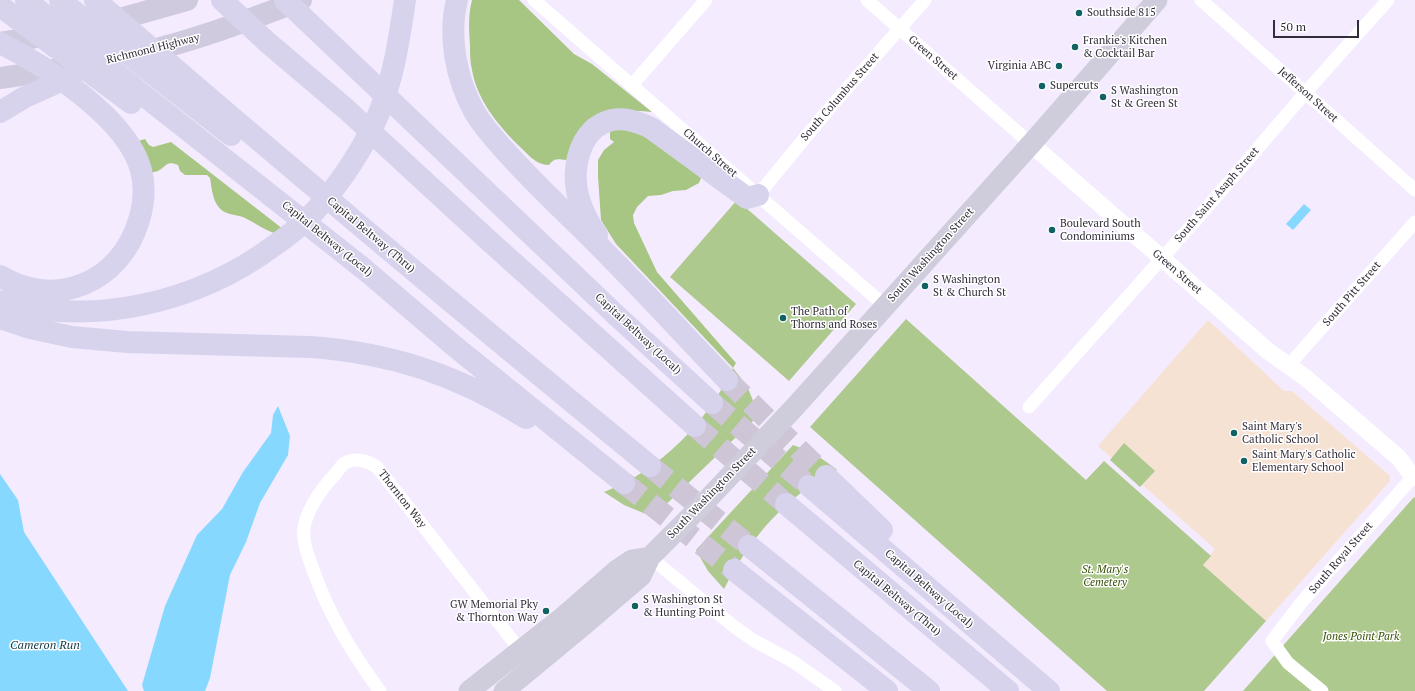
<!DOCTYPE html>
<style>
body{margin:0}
#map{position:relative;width:1415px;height:691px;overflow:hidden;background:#f5ebff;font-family:"PT Serif",serif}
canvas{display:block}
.scale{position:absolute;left:1273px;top:20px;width:86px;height:18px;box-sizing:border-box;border:2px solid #332c39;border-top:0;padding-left:5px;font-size:12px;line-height:14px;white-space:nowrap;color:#332c39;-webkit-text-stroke:3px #fff;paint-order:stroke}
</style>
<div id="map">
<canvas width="1415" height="691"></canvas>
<div class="scale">50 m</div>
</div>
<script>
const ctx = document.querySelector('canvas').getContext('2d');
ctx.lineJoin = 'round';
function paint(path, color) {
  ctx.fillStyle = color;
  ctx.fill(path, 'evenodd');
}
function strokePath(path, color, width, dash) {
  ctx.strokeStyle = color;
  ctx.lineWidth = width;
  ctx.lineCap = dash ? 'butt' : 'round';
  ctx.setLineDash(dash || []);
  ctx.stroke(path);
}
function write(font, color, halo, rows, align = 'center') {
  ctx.font = font + ' "PT Serif",serif';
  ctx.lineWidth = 3;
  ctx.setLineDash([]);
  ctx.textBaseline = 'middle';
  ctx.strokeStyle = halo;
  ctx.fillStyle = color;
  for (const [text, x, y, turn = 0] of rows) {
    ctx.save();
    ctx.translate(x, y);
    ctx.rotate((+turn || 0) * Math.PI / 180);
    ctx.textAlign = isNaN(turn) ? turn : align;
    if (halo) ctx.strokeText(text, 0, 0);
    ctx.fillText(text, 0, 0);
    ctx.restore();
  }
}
paint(new Path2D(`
 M 1208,320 L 1284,391 L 1292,391 L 1390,476 L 1390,481 L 1266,621 L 1203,565 L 1215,549 L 1098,446 Z`), '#f6e2d3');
paint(new Path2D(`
 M 737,200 L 856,304 L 789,381 L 670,277 Z
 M 906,319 L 1086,480 L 1104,461 L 1211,556 L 1203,565 L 1266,621 L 1204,691 L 1107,691 L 810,427 Z
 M 733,368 L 747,386 L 759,415 L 653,517 L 624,505 L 604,492 C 661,470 707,422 733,368 Z
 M 1124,443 L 1155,471 L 1140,487 L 1110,460 Z
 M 793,445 C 810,451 823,458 837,470 C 784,498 751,537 724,589 L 708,571 L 696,550 Z
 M 1414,497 L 1415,498 L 1415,691 L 1243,691 Z`), '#aec98e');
paint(new Path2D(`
 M 472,0 L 519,0 L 574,54 L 592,64 L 652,112 L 641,111 L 629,112 L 566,160 C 558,159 554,158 549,165 C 535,165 527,153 517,144 C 497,124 477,99 472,70 C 470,62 470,53 470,45 C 469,30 468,15 472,0 Z
 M 617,127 L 651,138 L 701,178 L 699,183 L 686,190 L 673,191 L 661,195 L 648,196 L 637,207 L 633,215 L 634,223 L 657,272 L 736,363 L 733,368 L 616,244 L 601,220 L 598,176 L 598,160 L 604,150 L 614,142 L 610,139 L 610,132 Z
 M 145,139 L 149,145 L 153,147 L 171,142 L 283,229 L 276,234 C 265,230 255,223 245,218 C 239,215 232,215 227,213 C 213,208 212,190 210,178 L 207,175 L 185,175 L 180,171 L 178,165 C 166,160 166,167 158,171 C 156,172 153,172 151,173 L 138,141 Z`), '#a8c683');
paint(new Path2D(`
 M 1304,204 L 1311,210 L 1293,230 L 1286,224 Z
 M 278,406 L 290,436 L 288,455 L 260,503 L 246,542 L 230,575 L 210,678 L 205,691 L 144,691 L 142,685 L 165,606 L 197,535 L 222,509 L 243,472 L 271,433 L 273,415 Z
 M 0,474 L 18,500 L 24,532 L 128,691 L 0,691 Z`), '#87d8ff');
strokePath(new Path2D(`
 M 727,380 L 826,476
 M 712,403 L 809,486
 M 695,426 L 786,504
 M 650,466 L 749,546
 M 624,483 L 734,570`), '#cec5d7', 22, [22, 11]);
strokePath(new Path2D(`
 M 534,0 L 885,306
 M 867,0 L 1031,144
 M 1201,0 L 1415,190
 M 632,85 L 706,0
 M 758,195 L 828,110 L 925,0
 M 1289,365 L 1415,222
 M 1029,407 L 1198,218 L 1306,92 L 1388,0
 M 650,557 L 732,625 L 753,640 L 792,661 L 835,691
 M 380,691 C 350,650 329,615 312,567 C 307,553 301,538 305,523 C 310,504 324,486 337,472 C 339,469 342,465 345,463 C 355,457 368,461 377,467 L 520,650
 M 1322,691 L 1288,663 L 1272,641 L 1301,603 L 1404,487 L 1413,477 L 1415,479`), '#fff', 13);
strokePath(new Path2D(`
 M 1031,144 L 1268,351 L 1306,378 L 1399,458 L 1413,477`), '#fff', 17);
strokePath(new Path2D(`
 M 469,691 L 563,617 L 617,570 L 632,560 L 650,557
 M 504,691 L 584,625 L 641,576 L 650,557 L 707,500 L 793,409 L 1031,144 L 1157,0`), '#cfccdb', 21);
strokePath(new Path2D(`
 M 102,24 L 187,0
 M 0,43 L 56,34
 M 137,54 C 193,41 247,21 301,0
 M 0,78 L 60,69`), '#cfcade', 22);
strokePath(new Path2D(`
 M 26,0 L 142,94 L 364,269 L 453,345 L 624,483
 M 60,0 L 154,75 L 231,135
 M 95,0 C 278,158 463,313 650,466
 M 222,0 L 267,42 L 346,109 L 486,238 L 695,426
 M 285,0 L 617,316 L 712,403
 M 457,0 C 448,37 456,78 474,111 C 483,127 496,141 508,154 C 533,182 560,207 586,233 C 635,281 680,331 727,380
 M 0,6 L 131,103
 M 0,43 C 46,66 127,118 141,170 C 145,186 144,204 139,220 C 121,282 56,310 0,276
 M 0,112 L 25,97 L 72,76
 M 597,235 C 589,224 583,212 579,199 C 570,171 579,127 612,120 C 626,117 639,122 651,128 L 747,198 L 758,195
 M 0,301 C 94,327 197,303 275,245 C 285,238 296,230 305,221 C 335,192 358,157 376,120 C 393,82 399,41 405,0
 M 0,318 L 30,328 L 72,337 L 127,342 L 311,347 C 391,353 458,375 526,418
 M 826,476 L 882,530
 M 809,486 L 1049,691
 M 786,504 L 1008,691
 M 749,546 L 929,691
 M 734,570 L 887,691`), '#d8d3ed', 22);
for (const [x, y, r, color] of [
 [1079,13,4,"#116262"],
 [1075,47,4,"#116262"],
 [1059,66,4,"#116262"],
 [1042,86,4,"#116262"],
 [1103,97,4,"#116262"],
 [1052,230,4,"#116262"],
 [925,286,4,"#116262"],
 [783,318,4,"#116262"],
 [1234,433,4,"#116262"],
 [1244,461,4,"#116262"],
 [635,606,4,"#116262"],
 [546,611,4,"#116262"]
]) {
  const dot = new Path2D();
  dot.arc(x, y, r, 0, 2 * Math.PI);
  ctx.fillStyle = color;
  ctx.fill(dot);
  strokePath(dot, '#fff', 1.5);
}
write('11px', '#332c39', '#fff', [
 ["Southside 815",1087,13],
 ["Frankie's Kitchen",1083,41],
 ["& Cocktail Bar",1083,54],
 ["Virginia ABC",1051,66,"right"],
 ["Supercuts",1050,86],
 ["S Washington",1111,91],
 ["St & Green St",1111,104],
 ["Boulevard South",1060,224],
 ["Condominiums",1060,237],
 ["S Washington",933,280],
 ["St & Church St",933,293],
 ["The Path of",791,312],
 ["Thorns and Roses",791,325],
 ["Saint Mary's",1242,427],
 ["Catholic School",1242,440],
 ["Saint Mary's Catholic",1252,455],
 ["Elementary School",1252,468],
 ["S Washington St",643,600],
 ["& Hunting Point",643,613],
 ["GW Memorial Pky",538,605,"right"],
 ["& Thornton Way",538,618,"right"]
], 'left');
write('11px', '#332c39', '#fff', [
 ["Richmond Highway",153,49,-14],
 ["Green Street",933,58,41],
 ["Jefferson Street",1308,95,42],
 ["South Columbus Street",840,97,-49],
 ["Church Street",710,153,41],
 ["South Saint Asaph Street",1217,195,-49],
 ["Capital Beltway (Thru)",371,235,40],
 ["Capital Beltway (Local)",327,239,39],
 ["South Washington Street",931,255,-48],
 ["Green Street",1177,272,41],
 ["South Pitt Street",1352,294,-49],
 ["Capital Beltway (Local)",638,334,43],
 ["South Washington Street",712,493,-46],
 ["Thornton Way",402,499,52],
 ["South Royal Street",1341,558,-49],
 ["Capital Beltway (Local)",929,589,41],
 ["Capital Beltway (Thru)",897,598,40]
]);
write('italic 11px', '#375105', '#fff', [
 ["St. Mary's",1105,570],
 ["Cemetery",1105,583],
 ["Jones Point Park",1361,637]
]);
write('italic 12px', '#133848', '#fff', [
 ["Cameron Run",45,646]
]);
</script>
